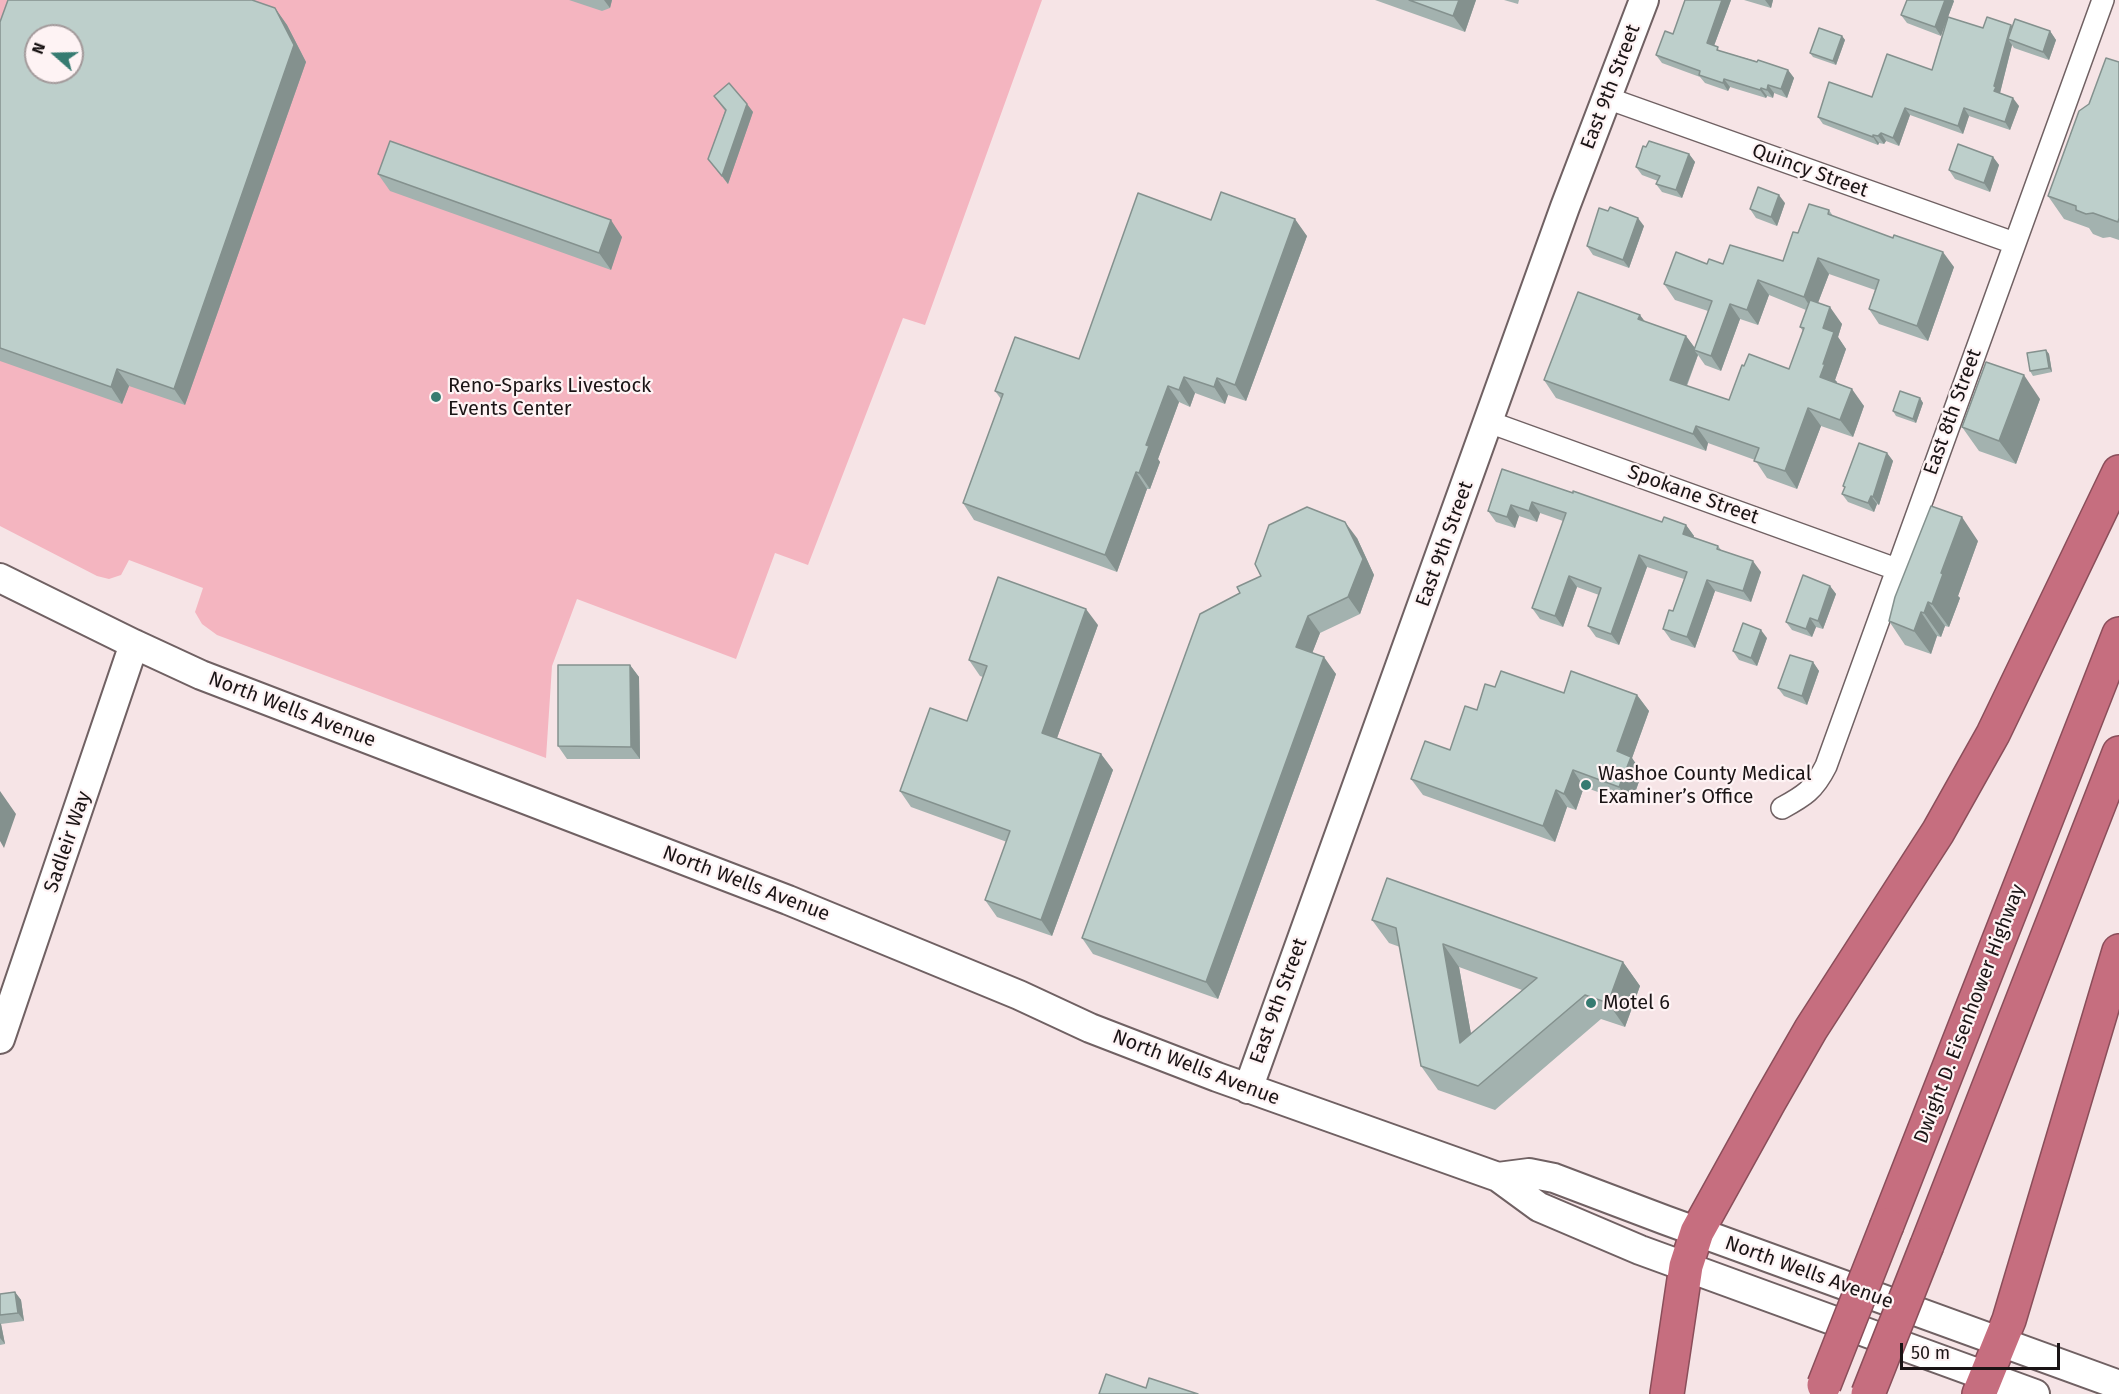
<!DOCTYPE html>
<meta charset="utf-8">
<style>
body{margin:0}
#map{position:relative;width:2119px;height:1394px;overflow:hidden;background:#f6e4e6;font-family:"Fira Sans",sans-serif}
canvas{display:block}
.north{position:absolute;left:24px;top:24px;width:60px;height:60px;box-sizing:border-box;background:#fef3f4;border:2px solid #a39a9b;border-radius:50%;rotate:290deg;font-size:16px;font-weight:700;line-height:24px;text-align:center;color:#1a1415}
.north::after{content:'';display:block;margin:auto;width:21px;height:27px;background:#367b71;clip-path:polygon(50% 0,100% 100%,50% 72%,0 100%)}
.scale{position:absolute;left:1900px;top:1343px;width:160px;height:27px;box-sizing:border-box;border:3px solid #1a1415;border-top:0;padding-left:8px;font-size:18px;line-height:21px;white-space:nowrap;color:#1a1415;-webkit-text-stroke:4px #fef3f4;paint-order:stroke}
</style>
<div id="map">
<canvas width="2119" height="1394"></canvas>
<div class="north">N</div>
<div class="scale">50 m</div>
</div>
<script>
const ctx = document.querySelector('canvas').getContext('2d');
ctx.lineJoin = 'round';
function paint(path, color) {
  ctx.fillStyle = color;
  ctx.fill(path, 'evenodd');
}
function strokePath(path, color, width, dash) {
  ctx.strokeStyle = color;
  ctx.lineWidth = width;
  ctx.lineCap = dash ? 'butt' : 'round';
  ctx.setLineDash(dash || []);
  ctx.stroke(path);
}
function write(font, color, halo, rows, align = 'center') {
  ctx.font = font + ' "Fira Sans",sans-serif';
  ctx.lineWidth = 4.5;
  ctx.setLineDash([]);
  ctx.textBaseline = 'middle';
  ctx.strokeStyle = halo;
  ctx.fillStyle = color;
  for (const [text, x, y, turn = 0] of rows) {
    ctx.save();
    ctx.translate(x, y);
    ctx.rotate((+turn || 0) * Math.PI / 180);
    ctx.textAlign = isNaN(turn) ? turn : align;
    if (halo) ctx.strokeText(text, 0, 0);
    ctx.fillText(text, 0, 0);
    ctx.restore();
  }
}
paint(new Path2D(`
 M 0,0 L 1042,0 L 925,325 L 903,318 L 808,565 L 775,553 L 736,659 L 577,599 L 552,666 L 546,758 L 217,635 L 202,624 L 195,612 L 203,588 L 129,560 L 121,575 L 109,579 L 97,576 L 0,526 ZM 36,36 L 72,36 L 72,72 L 36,72 Z`), '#f4b5c0');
const street = new Path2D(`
 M 1607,98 L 2014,243
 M 1489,422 L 1896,569
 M 1782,808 C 1804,796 1814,790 1826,766 L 2103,0`);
const secondary = new Path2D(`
 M 0,578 L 134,644 L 201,675 L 788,900 L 1019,995 L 1090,1028 L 1217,1077 L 1498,1177 L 1539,1207 L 1640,1250 L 2035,1394
 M 0,1039 L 134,644
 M 1248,1089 L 1565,207 L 1644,0
 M 1498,1177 L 1529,1173 L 1554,1178 L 1665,1220 L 2119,1385`);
const highway = new Path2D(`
 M 1887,1225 L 2119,634
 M 1927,1245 L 2119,753
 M 1667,1394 L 1686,1266 L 1697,1232 L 1769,1102 L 1811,1029 L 1938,832 L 1993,734 L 2119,472
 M 1979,1394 L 2009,1320 L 2119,951`);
strokePath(street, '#706163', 24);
strokePath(secondary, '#706163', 32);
strokePath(highway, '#8a4e5a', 36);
strokePath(street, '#fff', 21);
strokePath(secondary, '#fff', 28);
strokePath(highway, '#c66e7f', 33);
const highwayBridge = new Path2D(`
 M 1824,1385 L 1887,1225
 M 1868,1394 L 1927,1245`);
strokePath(highwayBridge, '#8a4e5a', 36, []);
strokePath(highwayBridge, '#c66e7f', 33);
paint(new Path2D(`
 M 569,0 L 612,0 L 610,8 L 602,11 Z
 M 1375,0 L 1476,0 L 1465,32 Z
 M 1504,0 L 1519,0 L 1518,4 Z
 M 1685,0 L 1731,0 L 1714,46 L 1720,51 L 1788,70 L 1794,78 L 1787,98 L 1774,93 L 1773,98 L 1767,96 L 1766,98 L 1730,87 L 1728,91 L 1705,83 L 1700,77 L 1662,63 L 1656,55 L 1673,34 Z
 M 1744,0 L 1773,0 L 1771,8 Z
 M 1907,0 L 1953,0 L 1954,1 L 1948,17 L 1983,28 L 2012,27 L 2050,31 L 2056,40 L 2049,60 L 2014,48 L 2012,45 L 2000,93 L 2019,106 L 2010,130 L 1969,116 L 1963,134 L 1910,115 L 1899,146 L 1886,141 L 1884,144 L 1879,143 L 1878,145 L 1823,124 L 1818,117 L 1872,97 L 1932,70 L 1946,21 L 1941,36 L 1907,23 L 1901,15 Z
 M 275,8 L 287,25 L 306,62 L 185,405 L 129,386 L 122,404 L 0,361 L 0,22 Z
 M 1842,36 L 1845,40 L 1836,65 L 1813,57 L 1810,53 Z
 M 2119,62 L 2119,240 L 2110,237 L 2103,238 L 2093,234 L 2089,228 L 2064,219 L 2048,196 Z
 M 714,96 L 747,104 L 753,112 L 728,184 L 708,159 L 725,111 Z
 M 1646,147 L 1689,154 L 1695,162 L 1682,198 L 1662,192 L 1656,184 L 1658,181 L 1642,175 L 1636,167 Z
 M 1993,157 L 1999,165 L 1990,192 L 1955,179 L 1949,170 Z
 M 378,174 L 622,237 L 611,270 L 390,191 Z
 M 1785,203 L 1777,226 L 1756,218 L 1750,209 Z
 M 1829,210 L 1833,216 L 1954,267 L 1928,341 L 1879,324 L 1869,309 L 1875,290 L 1829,274 L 1818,303 L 1842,324 L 1838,337 L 1846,349 L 1835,380 L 1837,382 L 1836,383 L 1864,406 L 1853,437 L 1821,426 L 1797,489 L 1767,478 L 1755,460 L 1708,443 L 1706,451 L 1556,398 L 1544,380 L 1645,322 L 1686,336 L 1695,348 L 1708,311 L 1675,300 L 1664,284 L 1707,264 L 1723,264 L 1783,261 L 1798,233 ZM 1769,295 L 1806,310 L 1800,327 L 1803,331 L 1789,369 L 1744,366 L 1729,400 L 1687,386 L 1698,355 L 1705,365 L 1721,371 L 1740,319 L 1758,325 Z
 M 1608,211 L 1644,226 L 1629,268 L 1593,255 L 1587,246 Z
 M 1211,220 L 1307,236 L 1246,401 L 1228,395 L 1225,404 L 1195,393 L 1190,407 L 1179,402 L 1158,459 L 1160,462 L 1150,489 L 1147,489 L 1117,572 L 974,520 L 963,503 L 1001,399 L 995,391 L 1079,359 Z
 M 2046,350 L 2049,354 L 2052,372 L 2033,376 L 2030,371 Z
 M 1920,398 L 1923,403 L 1916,423 L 1896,416 L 1893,411 Z
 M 2040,399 L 2016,464 L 1979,451 L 1962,427 Z
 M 1887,453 L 1893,461 L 1879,505 L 1877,504 L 1874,512 L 1848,502 L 1842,494 L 1845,488 L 1843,486 Z
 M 1502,469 L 1573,493 L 1662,522 L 1686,525 L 1694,536 L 1693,538 L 1718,546 L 1722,551 L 1761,572 L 1751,602 L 1715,591 L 1695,648 L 1671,640 L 1663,629 L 1673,611 L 1684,579 L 1647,567 L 1619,645 L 1596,637 L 1588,626 L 1599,595 L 1577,587 L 1563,627 L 1540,619 L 1532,608 L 1563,521 L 1540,513 L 1537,522 L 1519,516 L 1515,528 L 1496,522 L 1488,511 Z
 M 1357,538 L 1374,575 L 1360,614 L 1320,633 L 1312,653 L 1336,674 L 1218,999 L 1093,954 L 1082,938 Z
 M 1978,541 L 1958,596 L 1960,598 L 1949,627 L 1945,626 L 1941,637 L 1937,636 L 1931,654 L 1905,645 L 1889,621 Z
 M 1830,586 L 1836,594 L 1823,629 L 1816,627 L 1812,637 L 1792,630 L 1786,622 Z
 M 1098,625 L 1057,738 L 1101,754 L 1113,770 L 1052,936 L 997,917 L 985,900 L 1007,842 L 911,807 L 900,791 L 967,721 L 983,677 L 980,676 L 969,660 Z
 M 1767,638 L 1757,666 L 1739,660 L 1733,651 Z
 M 1813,662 L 1819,671 L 1807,705 L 1784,696 L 1778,688 Z
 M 630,665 L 639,677 L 640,759 L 567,759 L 558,746 Z
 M 1495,687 L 1564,693 L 1637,695 L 1649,711 L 1632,758 L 1642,773 L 1631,804 L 1584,787 L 1576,810 L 1567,807 L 1555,842 L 1423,795 L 1411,779 L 1450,750 L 1477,710 Z
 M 1372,920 L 1623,962 L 1640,986 L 1625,1027 L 1601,1019 L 1495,1110 L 1438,1090 L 1421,1066 L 1400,947 L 1389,943 ZM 1459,967 L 1522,990 L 1471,1034 Z
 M 15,1292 L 21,1300 L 24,1321 L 1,1324 L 5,1344 L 0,1345 L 0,1294 Z`), '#a3b2af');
paint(new Path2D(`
 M 604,0 L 612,0 L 610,8 Z
 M 1459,0 L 1476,0 L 1465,32 L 1453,16 Z
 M 1722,0 L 1731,0 L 1712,51 L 1707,43 Z
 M 1765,0 L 1773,0 L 1771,8 Z
 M 1945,0 L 1953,0 L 1954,1 L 1941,36 L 1935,27 Z
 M 275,8 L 287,25 L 306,62 L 185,405 L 174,389 Z
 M 2011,25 L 2016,32 L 2008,39 L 2012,45 L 2000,93 L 2001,95 L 1994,91 L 1994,86 Z
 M 2050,31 L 2056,40 L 2049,60 L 2043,52 Z
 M 1842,36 L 1845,40 L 1836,65 L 1833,61 Z
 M 1788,70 L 1794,78 L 1787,98 L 1781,89 Z
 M 1724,79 L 1730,87 L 1728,91 L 1723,83 Z
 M 1768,85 L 1774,93 L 1773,98 L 1767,90 Z
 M 1761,88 L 1767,96 L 1766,98 L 1760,90 Z
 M 2013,98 L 2019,106 L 2010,130 L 2005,122 Z
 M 747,104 L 753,112 L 728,184 L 722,176 Z
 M 1905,108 L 1910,115 L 1899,146 L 1893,138 Z
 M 1964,108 L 1969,116 L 1963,134 L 1958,126 Z
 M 1881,133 L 1886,141 L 1884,144 L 1878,136 Z
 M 1873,135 L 1879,143 L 1878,145 L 1873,137 Z
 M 1689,154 L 1695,162 L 1682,198 L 1676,190 Z
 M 1993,157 L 1999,165 L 1990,192 L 1984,183 Z
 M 1779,195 L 1785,203 L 1777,226 L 1771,217 Z
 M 1638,218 L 1644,226 L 1629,268 L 1623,260 Z
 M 1295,219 L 1307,236 L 1246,401 L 1235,385 Z
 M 611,220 L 622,237 L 611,270 L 599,253 Z
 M 1943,252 L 1954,267 L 1928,341 L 1917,326 Z
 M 1818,258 L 1829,274 L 1814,313 L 1804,297 Z
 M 1758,280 L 1769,295 L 1758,325 L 1747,310 Z
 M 1730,304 L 1740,319 L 1721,371 L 1711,356 Z
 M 1830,307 L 1842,324 L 1838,337 L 1846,349 L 1835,380 L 1837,382 L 1832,395 L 1820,377 L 1823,364 L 1823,328 Z
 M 1640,315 L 1653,332 L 1638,319 Z
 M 1686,336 L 1697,351 L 1694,350 L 1698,355 L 1682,397 L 1670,380 Z
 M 2046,350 L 2049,354 L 2052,372 L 2049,368 Z
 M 117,369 L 129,386 L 122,404 L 111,387 Z
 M 2024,375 L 2040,399 L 2016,464 L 1999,441 Z
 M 1184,377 L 1195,393 L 1190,407 L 1179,390 Z
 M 1217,378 L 1228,395 L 1225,404 L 1214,387 Z
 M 1168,386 L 1179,402 L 1158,459 L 1160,462 L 1150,489 L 1139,473 L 1146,445 Z
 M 1852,389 L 1864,406 L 1853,437 L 1840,420 Z
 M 1920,398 L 1923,403 L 1916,423 L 1913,419 Z
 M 1808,408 L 1821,426 L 1797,489 L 1785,471 Z
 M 1696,426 L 1708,443 L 1706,451 L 1693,434 Z
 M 1887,453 L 1893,461 L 1879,505 L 1873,497 Z
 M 1136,472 L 1147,489 L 1117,572 L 1105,555 Z
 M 1871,496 L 1877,504 L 1874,512 L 1868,503 Z
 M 1532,502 L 1540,513 L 1537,522 L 1529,511 Z
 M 1511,505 L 1519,516 L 1515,528 L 1507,517 Z
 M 1962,517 L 1978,541 L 1958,596 L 1960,598 L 1949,627 L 1932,604 L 1941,573 Z
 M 1345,522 L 1357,538 L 1374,575 L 1360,614 L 1348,597 Z
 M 1686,525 L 1694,536 L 1691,545 L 1683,534 Z
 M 1639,555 L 1647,567 L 1619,645 L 1611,634 Z
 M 1753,561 L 1761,572 L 1751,602 L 1743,591 Z
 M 1569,576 L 1577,587 L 1563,627 L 1555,616 Z
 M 1707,580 L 1715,591 L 1695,648 L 1687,637 Z
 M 1830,586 L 1836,594 L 1823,629 L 1818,621 Z
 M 1928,602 L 1945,626 L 1941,637 L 1924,613 Z
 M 1086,609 L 1098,625 L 1053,749 L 1042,733 Z
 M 1921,612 L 1937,636 L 1931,654 L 1914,631 Z
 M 1308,616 L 1320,633 L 1308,664 L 1296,647 Z
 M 1810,618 L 1816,627 L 1812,637 L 1806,629 Z
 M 1761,630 L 1767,638 L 1757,666 L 1751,658 Z
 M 1324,657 L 1336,674 L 1218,999 L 1206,982 Z
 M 1813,662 L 1819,671 L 1807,705 L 1802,696 Z
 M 630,665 L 639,677 L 640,759 L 631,747 Z
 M 1637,695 L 1649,711 L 1632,758 L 1642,773 L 1631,804 L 1619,787 L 1617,751 Z
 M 1101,754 L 1113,770 L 1052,936 L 1041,920 Z
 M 1573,770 L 1584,787 L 1576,810 L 1564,794 Z
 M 1556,790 L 1567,807 L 1555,842 L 1543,826 Z
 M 0,791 L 16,814 L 4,848 L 0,841 Z
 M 1443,944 L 1459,967 L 1477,1067 L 1460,1043 Z
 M 1623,962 L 1640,986 L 1625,1027 L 1608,1003 Z
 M 15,1292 L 21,1300 L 24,1321 L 18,1313 Z
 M 0,1323 L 1,1324 L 5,1344 L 0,1338 Z`), '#84918e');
const building = new Path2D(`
 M 8,0 L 252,0 L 275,8 L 294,45 L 174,389 L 117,369 L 111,387 L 0,348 L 0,22 ZM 36,36 L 72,36 L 72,72 L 36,72 Z
 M 1409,0 L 1459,0 L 1453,16 Z
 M 1685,0 L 1722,0 L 1707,43 L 1718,47 L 1717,50 L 1757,62 L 1758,60 L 1788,70 L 1781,89 L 1768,85 L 1767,90 L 1761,88 L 1760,90 L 1724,79 L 1723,83 L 1699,75 L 1700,71 L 1656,55 L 1665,31 L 1673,34 Z
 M 1907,0 L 1945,0 L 1935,27 L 1901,15 Z
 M 1948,17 L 1983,28 L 1987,17 L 2011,25 L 1994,86 L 1996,87 L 1994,91 L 2013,98 L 2005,122 L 1964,108 L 1958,126 L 1905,108 L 1893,138 L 1881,133 L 1878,136 L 1873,135 L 1873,137 L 1818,117 L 1829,82 L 1872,97 L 1887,54 L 1932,70 Z
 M 2015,19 L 2050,31 L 2043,52 L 2008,39 Z
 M 1819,28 L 1842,36 L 1833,61 L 1810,53 Z
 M 2106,58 L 2119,62 L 2119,218 L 2118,222 L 2093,213 L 2086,214 L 2076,210 L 2076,206 L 2048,196 L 2079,111 L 2089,104 Z
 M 729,83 L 747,104 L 722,176 L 708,159 L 726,110 L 714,96 Z
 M 390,141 L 611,220 L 599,253 L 378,174 Z
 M 1649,141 L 1689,154 L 1676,190 L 1656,184 L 1660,176 L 1636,167 L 1643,146 L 1646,147 Z
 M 1958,144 L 1993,157 L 1984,183 L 1949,170 Z
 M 1758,187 L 1779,195 L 1771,217 L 1750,209 Z
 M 1221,192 L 1295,219 L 1235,385 L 1217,378 L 1214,387 L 1184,377 L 1179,390 L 1168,386 L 1146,445 L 1149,446 L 1139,473 L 1136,472 L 1105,555 L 963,503 L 1003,394 L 995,391 L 1015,337 L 1079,359 L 1138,193 L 1211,220 Z
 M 1809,204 L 1829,210 L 1828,214 L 1893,238 L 1894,235 L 1943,252 L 1917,326 L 1869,309 L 1879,280 L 1818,258 L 1804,297 L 1758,280 L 1747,310 L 1730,304 L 1711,356 L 1694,350 L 1712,301 L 1664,284 L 1676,252 L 1707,264 L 1709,259 L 1723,264 L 1730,245 L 1783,261 L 1793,232 L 1798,233 Z
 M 1610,207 L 1638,218 L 1623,260 L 1587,246 L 1599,208 L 1608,211 Z
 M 1578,292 L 1640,315 L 1638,319 L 1686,336 L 1670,380 L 1729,400 L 1742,365 L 1744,366 L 1749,354 L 1789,369 L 1804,328 L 1800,327 L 1810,300 L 1830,307 L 1823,328 L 1834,332 L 1823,364 L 1825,364 L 1820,377 L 1852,389 L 1840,420 L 1808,408 L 1785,471 L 1754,461 L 1759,448 L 1696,426 L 1693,434 L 1544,380 Z
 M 2046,350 L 2049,368 L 2030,371 L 2027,353 Z
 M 1986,362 L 2024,375 L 1999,441 L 1962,427 Z
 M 1900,391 L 1920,398 L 1913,419 L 1893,411 Z
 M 1859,443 L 1887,453 L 1873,497 L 1871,496 L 1868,503 L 1842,494 L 1845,487 L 1843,486 Z
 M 1502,469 L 1573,493 L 1573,491 L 1662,522 L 1664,517 L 1686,525 L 1683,534 L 1718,546 L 1717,549 L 1753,561 L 1743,591 L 1707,580 L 1687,637 L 1663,629 L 1669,610 L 1673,611 L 1687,572 L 1639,555 L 1611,634 L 1588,626 L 1601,588 L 1569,576 L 1555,616 L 1532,608 L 1566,513 L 1532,502 L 1529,511 L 1511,505 L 1507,517 L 1488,511 Z
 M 1931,506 L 1962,517 L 1941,573 L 1943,574 L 1932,604 L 1928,602 L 1924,613 L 1921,612 L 1914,631 L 1889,621 L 1895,597 Z
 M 1307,507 L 1345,522 L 1363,559 L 1348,597 L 1308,616 L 1296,647 L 1324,657 L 1206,982 L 1082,938 L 1200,614 L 1240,593 L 1237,587 L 1261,576 L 1255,564 L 1269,525 Z
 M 1803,575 L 1830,586 L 1818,621 L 1810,618 L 1806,629 L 1786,622 Z
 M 998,577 L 1086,609 L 1042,733 L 1101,754 L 1041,920 L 985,900 L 1010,831 L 900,791 L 930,708 L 967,721 L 987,666 L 969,660 Z
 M 1743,623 L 1761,630 L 1751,658 L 1733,651 Z
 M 1790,655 L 1813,662 L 1802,696 L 1778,688 Z
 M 558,665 L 630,665 L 631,747 L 558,746 Z
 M 1501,671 L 1564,693 L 1571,671 L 1637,695 L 1617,751 L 1631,757 L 1619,787 L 1573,770 L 1564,794 L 1556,790 L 1543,826 L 1411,779 L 1425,741 L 1450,750 L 1465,706 L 1477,710 L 1485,684 L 1495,687 Z
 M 1387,878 L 1623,962 L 1608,1003 L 1585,995 L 1478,1086 L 1421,1066 L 1396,928 L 1372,920 ZM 1443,944 L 1537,978 L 1460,1043 Z
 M 15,1292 L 18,1313 L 0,1315 L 0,1294 Z
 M 1106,1374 L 1146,1388 L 1149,1378 L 1198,1394 L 1099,1394 Z`);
paint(building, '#bdcfcb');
strokePath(building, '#84918e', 1.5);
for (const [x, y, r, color] of [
 [436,397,6,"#367b71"],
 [1586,785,6,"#367b71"],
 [1591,1003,6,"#367b71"]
]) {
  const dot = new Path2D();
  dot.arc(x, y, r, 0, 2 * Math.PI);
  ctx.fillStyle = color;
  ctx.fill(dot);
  strokePath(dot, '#fef3f4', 2);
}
write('20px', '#1a1415', '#fef3f4', [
 ["East 9th Street",1611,87,-69],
 ["Quincy Street",1810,171,20],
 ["East 8th Street",1953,412,-70],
 ["Spokane Street",1693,495,20],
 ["East 9th Street",1445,544,-70],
 ["North Wells Avenue",292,710,21],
 ["Sadleir Way",68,842,-71],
 ["North Wells Avenue",746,884,21],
 ["East 9th Street",1279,1001,-70],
 ["Dwight D. Eisenhower Highway",1970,1014,-69],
 ["North Wells Avenue",1196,1068,21],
 ["North Wells Avenue",1809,1273,20]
]);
write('20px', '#1a1415', '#fef3f4', [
 ["Reno-Sparks Livestock",448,386],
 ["Events Center",448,409],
 ["Washoe County Medical",1598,774],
 ["Examiner’s Office",1598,797],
 ["Motel 6",1603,1003]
], 'left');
</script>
